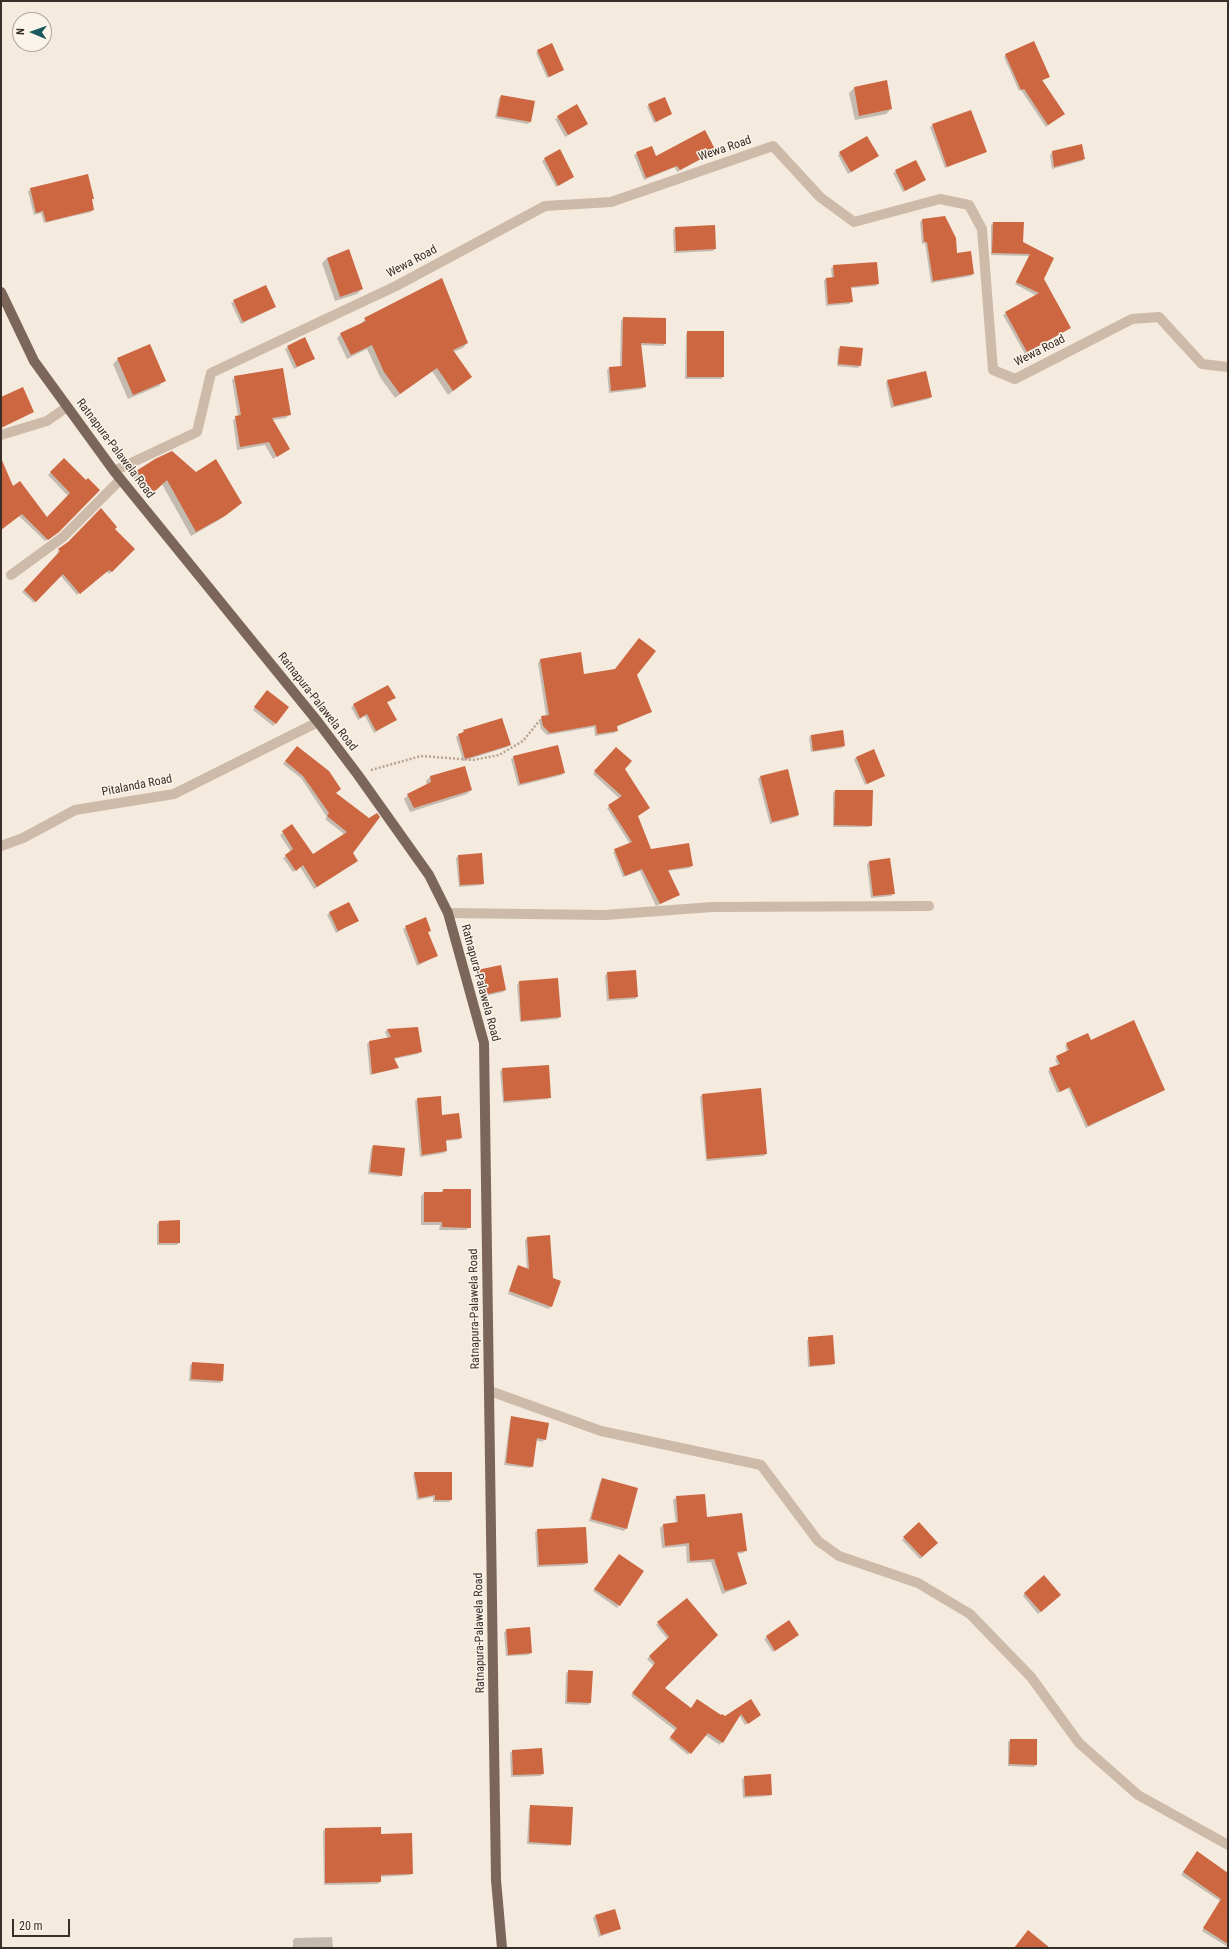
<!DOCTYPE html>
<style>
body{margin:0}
#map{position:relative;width:1229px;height:1949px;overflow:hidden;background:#f4eadd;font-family:"Roboto Condensed",sans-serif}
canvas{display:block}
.frame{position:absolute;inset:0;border:2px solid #3a2e29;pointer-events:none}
.north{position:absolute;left:12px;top:12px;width:40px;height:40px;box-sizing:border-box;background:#fbf4ea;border:1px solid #aea59d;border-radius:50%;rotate:272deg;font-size:11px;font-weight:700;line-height:16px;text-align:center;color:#3a2e29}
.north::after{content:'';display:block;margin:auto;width:14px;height:18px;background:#1b585e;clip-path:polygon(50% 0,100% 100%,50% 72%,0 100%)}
.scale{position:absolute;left:12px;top:1919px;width:58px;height:18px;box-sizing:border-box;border:2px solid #3a2e29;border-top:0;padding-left:5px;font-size:12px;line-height:14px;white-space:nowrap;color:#3a2e29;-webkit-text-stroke:3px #fbf4ea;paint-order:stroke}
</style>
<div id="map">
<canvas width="1229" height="1949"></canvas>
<div class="frame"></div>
<div class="north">N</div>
<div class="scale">20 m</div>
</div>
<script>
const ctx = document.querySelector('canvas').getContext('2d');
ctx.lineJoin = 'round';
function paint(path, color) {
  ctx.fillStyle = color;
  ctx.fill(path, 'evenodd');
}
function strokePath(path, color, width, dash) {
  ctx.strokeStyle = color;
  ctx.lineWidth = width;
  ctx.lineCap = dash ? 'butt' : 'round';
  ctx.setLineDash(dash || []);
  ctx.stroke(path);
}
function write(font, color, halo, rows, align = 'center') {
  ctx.font = font + ' "Roboto Condensed",sans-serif';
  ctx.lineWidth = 3;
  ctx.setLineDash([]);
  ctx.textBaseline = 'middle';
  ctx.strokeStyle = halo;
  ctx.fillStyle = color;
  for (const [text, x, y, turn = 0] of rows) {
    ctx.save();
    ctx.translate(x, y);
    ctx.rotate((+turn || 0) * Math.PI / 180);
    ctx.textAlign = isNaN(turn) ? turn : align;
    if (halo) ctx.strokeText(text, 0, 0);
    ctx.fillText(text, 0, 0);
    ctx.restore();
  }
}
paint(new Path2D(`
 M 538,51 L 563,70 L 547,78 L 536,53 Z
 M 1006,54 L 1049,77 L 1042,81 L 1061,116 L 1046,127 L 1021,90 L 1019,91 L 1004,57 Z
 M 854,88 L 891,109 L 886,114 L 855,120 L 849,93 Z
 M 501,96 L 530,122 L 528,124 L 495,118 L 499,98 Z
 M 649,105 L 671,114 L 654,123 L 647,107 Z
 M 577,106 L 585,126 L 565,137 L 555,119 Z
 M 933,125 L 985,152 L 945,168 L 930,127 Z
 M 651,147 L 655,157 L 712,153 L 677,172 L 675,167 L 644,180 L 634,155 Z
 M 559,150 L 573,177 L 556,187 L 542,161 Z
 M 1052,152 L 1084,159 L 1082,161 L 1052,169 L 1050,155 Z
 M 840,153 L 875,158 L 848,174 L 838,155 Z
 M 915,161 L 925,180 L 903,192 L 893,173 Z
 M 31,189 L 93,198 L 91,200 L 93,209 L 91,212 L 44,223 L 41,213 L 34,215 L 28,191 Z
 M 922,220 L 957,254 L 973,274 L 971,276 L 931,283 L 925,243 L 922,244 L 920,222 Z
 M 993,223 L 1022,243 L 1053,259 L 1043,279 L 1067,330 L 1025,354 L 1003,315 L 1037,296 L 1015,284 L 1029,256 L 991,255 L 991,225 Z
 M 675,228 L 715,249 L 713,251 L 674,253 L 673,230 Z
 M 327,258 L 362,289 L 357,294 L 335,301 L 322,263 Z
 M 834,266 L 878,284 L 876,286 L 851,288 L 852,302 L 849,304 L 826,306 L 824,281 L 826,278 L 832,278 L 831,268 Z
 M 265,286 L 275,307 L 241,324 L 231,303 Z
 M 624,318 L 665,344 L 663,346 L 641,345 L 645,387 L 642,389 L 609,393 L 607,370 L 609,368 L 620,367 L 621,320 Z
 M 365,319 L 467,343 L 463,348 L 453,352 L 471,377 L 448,395 L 432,371 L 395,398 L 380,377 L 367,349 L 347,359 L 337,338 L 341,334 L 361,324 Z
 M 688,332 L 723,377 L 721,379 L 685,379 L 686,334 Z
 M 304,338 L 314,358 L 294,369 L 285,349 Z
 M 840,347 L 860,365 L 858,368 L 837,366 L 838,349 Z
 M 118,359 L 164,381 L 159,386 L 128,399 L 113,364 Z
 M 235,377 L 289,415 L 286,418 L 272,420 L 288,449 L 273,459 L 265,445 L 237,450 L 233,420 L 238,416 L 232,380 Z
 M 888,380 L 931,397 L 929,399 L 891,408 L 886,383 Z
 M 1,459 L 13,488 L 47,519 L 68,496 L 48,475 L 64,459 L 86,482 L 55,534 L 45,541 L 19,516 L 1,529 Z
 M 156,460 L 235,508 L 219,520 L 191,536 L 162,484 L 149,496 L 132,477 Z
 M 114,529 L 134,549 L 109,574 L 106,571 L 77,595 L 60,575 L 34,603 L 22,592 L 59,554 L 57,552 L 68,542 Z
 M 540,660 L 583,675 L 636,675 L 651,712 L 616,727 L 617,731 L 614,733 L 595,736 L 594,727 L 547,735 L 541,729 L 539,720 L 546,715 L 538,663 Z
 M 388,686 L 392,700 L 386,703 L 396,720 L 374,733 L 365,716 L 358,720 L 351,707 Z
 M 265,694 L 275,724 L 273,726 L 253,710 Z
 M 502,720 L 509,745 L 507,747 L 463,761 L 456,737 L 464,731 Z
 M 811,735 L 844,746 L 842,748 L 811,752 L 809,738 Z
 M 616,748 L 624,769 L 637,816 L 650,850 L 692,865 L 690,868 L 668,871 L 679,895 L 656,906 L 640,871 L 623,877 L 613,852 L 630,844 L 607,808 L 620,799 L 593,774 Z
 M 294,750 L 335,793 L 369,819 L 352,853 L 354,863 L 314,889 L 300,867 L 293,872 L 283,858 L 291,852 L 280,835 L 292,826 L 313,855 L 345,835 L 325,819 L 327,817 L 301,778 L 283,764 Z
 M 514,757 L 564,772 L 562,775 L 518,786 L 511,759 Z
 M 856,757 L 884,776 L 865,785 L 854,760 Z
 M 430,777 L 471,790 L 467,794 L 410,812 L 404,799 L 408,795 L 427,785 L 426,781 Z
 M 760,777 L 798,815 L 796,817 L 770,824 L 758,779 Z
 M 835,791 L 871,825 L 869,827 L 833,827 L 833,793 Z
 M 458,856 L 483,883 L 481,885 L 459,887 L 456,858 Z
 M 869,862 L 894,893 L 891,896 L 871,898 L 867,864 Z
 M 329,913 L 357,921 L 336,933 L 327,915 Z
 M 426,918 L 430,930 L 427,933 L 437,955 L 417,966 L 403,929 Z
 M 478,971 L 505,990 L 503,992 L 481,997 L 476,973 Z
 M 607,973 L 637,997 L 635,999 L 607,1001 L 605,976 Z
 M 557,979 L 560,1017 L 558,1019 L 520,1022 L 517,985 L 519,982 Z
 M 387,1030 L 421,1051 L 418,1054 L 394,1059 L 398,1067 L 395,1069 L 370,1075 L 367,1044 L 369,1042 L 388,1039 L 385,1032 Z
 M 1091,1041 L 1164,1090 L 1086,1128 L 1068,1088 L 1057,1093 L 1048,1071 L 1058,1066 L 1055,1059 L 1067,1052 L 1065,1046 L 1067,1044 Z
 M 503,1069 L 550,1097 L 548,1099 L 503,1103 L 500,1071 Z
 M 702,1095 L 766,1154 L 764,1156 L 706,1161 L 700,1097 Z
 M 418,1099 L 442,1116 L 461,1138 L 459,1140 L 445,1141 L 446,1151 L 444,1153 L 420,1157 L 415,1101 Z
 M 373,1146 L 401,1175 L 399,1177 L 368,1174 L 371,1149 Z
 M 443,1190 L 470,1227 L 466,1230 L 439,1230 L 440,1225 L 421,1225 L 421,1196 L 424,1193 L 440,1193 Z
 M 159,1222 L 179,1243 L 177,1245 L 157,1245 L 157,1224 Z
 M 527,1238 L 551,1306 L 549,1309 L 508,1294 L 516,1269 L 519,1267 L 527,1270 L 525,1240 Z
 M 809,1338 L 834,1363 L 832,1365 L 808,1367 L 807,1341 Z
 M 193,1363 L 223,1380 L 220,1383 L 189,1381 L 190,1365 Z
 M 512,1417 L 545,1439 L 542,1442 L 535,1440 L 532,1466 L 530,1468 L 504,1465 L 510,1420 Z
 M 415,1473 L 451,1500 L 449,1502 L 433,1502 L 433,1497 L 417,1500 L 413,1475 Z
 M 602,1479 L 626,1528 L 624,1531 L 589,1521 L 600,1482 Z
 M 677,1497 L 746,1550 L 743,1553 L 736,1554 L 746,1583 L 743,1586 L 722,1594 L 711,1562 L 687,1563 L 686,1546 L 662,1548 L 660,1528 L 663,1525 L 676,1524 L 673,1500 Z
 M 919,1524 L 937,1543 L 920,1559 L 902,1540 Z
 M 538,1530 L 587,1563 L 584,1565 L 537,1567 L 535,1532 Z
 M 619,1555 L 643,1572 L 617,1608 L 593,1591 Z
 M 1025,1593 L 1057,1597 L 1038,1614 L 1023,1596 Z
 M 687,1599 L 663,1688 L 690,1709 L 725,1717 L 750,1700 L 758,1717 L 745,1725 L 739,1715 L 720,1745 L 705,1735 L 688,1755 L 669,1739 L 676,1731 L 631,1696 L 654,1666 L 647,1659 L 668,1640 L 656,1625 Z
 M 789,1622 L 796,1637 L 773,1652 L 764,1639 Z
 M 506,1630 L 531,1653 L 528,1655 L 506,1656 L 504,1633 Z
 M 569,1671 L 590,1703 L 588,1705 L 565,1704 L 566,1673 Z
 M 1010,1740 L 1036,1765 L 1034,1767 L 1008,1766 L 1008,1742 Z
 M 512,1751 L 543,1773 L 541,1776 L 511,1777 L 510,1753 Z
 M 745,1777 L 771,1794 L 769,1796 L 743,1798 L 742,1779 Z
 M 531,1806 L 570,1844 L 568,1846 L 527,1844 L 529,1809 Z
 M 325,1829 L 380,1835 L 412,1873 L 410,1875 L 380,1877 L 380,1882 L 378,1884 L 324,1885 L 323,1831 Z
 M 1195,1855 L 1228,1882 L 1228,1947 L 1202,1931 L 1220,1901 L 1181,1875 Z
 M 595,1916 L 620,1929 L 599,1937 L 593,1918 Z
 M 332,1937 L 333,1948 L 293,1948 L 293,1940 L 295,1938 Z`), '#0003');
paint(new Path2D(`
 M 1034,41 L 1050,77 L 1042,80 L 1065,114 L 1048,125 L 1024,89 L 1021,90 L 1005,54 Z
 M 552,43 L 564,70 L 549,77 L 537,50 Z
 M 887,80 L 892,109 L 859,116 L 854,87 Z
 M 501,95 L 535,101 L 531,122 L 497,116 Z
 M 665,97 L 672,114 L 656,122 L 648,104 Z
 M 577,104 L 588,124 L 568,135 L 557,116 Z
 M 971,110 L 987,152 L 947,167 L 932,124 Z
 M 705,130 L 716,151 L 680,170 L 677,166 L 646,178 L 636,152 L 652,146 L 656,156 Z
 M 867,136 L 879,156 L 851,172 L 839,152 Z
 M 1082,144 L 1085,159 L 1054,167 L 1052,151 Z
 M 560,149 L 574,177 L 558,186 L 544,158 Z
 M 916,160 L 926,180 L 905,191 L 895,170 Z
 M 88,174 L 94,199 L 92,199 L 94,210 L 46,222 L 43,211 L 36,213 L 30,188 Z
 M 945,216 L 956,238 L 957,253 L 971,251 L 974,274 L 933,281 L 927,242 L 924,242 L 922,219 Z
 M 993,222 L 1024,222 L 1023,242 L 1054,258 L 1044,279 L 1071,328 L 1027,352 L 1005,312 L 1039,293 L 1016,282 L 1030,254 L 992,253 Z
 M 715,225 L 716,249 L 676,251 L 675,227 Z
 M 349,249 L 363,289 L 340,297 L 327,258 Z
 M 877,262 L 879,284 L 851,287 L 853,302 L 828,304 L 826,278 L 834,277 L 833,265 Z
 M 442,278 L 468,343 L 453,350 L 472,377 L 453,391 L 437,368 L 400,394 L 384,372 L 372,345 L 351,355 L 340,333 L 366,321 L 364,318 Z
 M 266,285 L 276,307 L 243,322 L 233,300 Z
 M 623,317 L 666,318 L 666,344 L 641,343 L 646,387 L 611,391 L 609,367 L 622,366 Z
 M 687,331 L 724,331 L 724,377 L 687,377 Z
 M 305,337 L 315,359 L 297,367 L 287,346 Z
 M 150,344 L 166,381 L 133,395 L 117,358 Z
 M 840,346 L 863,348 L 861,366 L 838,364 Z
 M 283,368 L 291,415 L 272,418 L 290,449 L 277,457 L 269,442 L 240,447 L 235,416 L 241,415 L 234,376 Z
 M 926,371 L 932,397 L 894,406 L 887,380 Z
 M 23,387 L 34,412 L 1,428 L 1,397 Z
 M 172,451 L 196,472 L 216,459 L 242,503 L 225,516 L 196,532 L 167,480 L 154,492 L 136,471 L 155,459 Z
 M 1,458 L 13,486 L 20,481 L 47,517 L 70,493 L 50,472 L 64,458 L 86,480 L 88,478 L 100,490 L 59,532 L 48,540 L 22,514 L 1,530 Z
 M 101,508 L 117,527 L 115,529 L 135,549 L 112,572 L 109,570 L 80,594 L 63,574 L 36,602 L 24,590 L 60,551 L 58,549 L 68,542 Z
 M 639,638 L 656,651 L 637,675 L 652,712 L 617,726 L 618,731 L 597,734 L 596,725 L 550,733 L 543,726 L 541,716 L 549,715 L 540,659 L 581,652 L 584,674 L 615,669 Z
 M 388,685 L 396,698 L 387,702 L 397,720 L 376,731 L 367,714 L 360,718 L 353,704 Z
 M 267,690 L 289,707 L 276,724 L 254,707 Z
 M 502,718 L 511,745 L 465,759 L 458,734 L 464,732 L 463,730 Z
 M 843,730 L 845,746 L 813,751 L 811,735 Z
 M 558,745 L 565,773 L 520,784 L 513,756 Z
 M 297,746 L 329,771 L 341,789 L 336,793 L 369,818 L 377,813 L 380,817 L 353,853 L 358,861 L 317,887 L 303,865 L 296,871 L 285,855 L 293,849 L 282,831 L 292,824 L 313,854 L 347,832 L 327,816 L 329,813 L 303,776 L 285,761 Z
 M 616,747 L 632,761 L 625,769 L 650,808 L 638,816 L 651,849 L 689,843 L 693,866 L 668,870 L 680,895 L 660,904 L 642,869 L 625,876 L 614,849 L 632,842 L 608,805 L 622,796 L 594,771 Z
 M 874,749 L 885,776 L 867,784 L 856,757 Z
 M 465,766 L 472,790 L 414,808 L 407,794 L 431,782 L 430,776 Z
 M 788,769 L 799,815 L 772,822 L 760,776 Z
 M 835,790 L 873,790 L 872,826 L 834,825 Z
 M 482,853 L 484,884 L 460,885 L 458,855 Z
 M 890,858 L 895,894 L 873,896 L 869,861 Z
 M 349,902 L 359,921 L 338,931 L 329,912 Z
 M 426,917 L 431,931 L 428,932 L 438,956 L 419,964 L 405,926 Z
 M 501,965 L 506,990 L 483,995 L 477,970 Z
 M 636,970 L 638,997 L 609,999 L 607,972 Z
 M 558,978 L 561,1017 L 521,1021 L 519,981 Z
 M 1134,1020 L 1165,1090 L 1088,1126 L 1070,1087 L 1060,1092 L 1049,1068 L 1060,1064 L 1056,1056 L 1069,1050 L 1066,1043 L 1088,1033 L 1091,1040 Z
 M 418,1027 L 422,1052 L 394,1058 L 399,1068 L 372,1074 L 369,1041 L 391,1037 L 387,1029 Z
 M 549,1065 L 551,1098 L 504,1101 L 502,1068 Z
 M 761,1088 L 767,1154 L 707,1159 L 702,1094 Z
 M 441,1096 L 442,1115 L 459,1113 L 462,1138 L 446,1140 L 447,1151 L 422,1155 L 417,1098 Z
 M 373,1145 L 405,1148 L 402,1176 L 370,1172 Z
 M 443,1189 L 471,1189 L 471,1228 L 442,1227 L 442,1222 L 424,1222 L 424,1192 L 443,1192 Z
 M 180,1220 L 180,1243 L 159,1243 L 159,1221 Z
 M 550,1235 L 553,1278 L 561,1281 L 552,1307 L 509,1291 L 518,1265 L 529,1269 L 527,1237 Z
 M 833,1335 L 835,1364 L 810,1366 L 808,1337 Z
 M 192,1362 L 224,1364 L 223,1381 L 191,1379 Z
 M 511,1416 L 549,1423 L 546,1440 L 537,1438 L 533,1467 L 506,1463 Z
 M 414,1472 L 452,1472 L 452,1500 L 435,1500 L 435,1495 L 419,1498 Z
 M 602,1478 L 638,1488 L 627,1529 L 591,1519 Z
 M 705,1494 L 707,1517 L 742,1513 L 747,1551 L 737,1552 L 747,1584 L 725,1591 L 714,1559 L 690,1561 L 689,1543 L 665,1546 L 663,1524 L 678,1522 L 676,1496 Z
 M 919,1522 L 938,1543 L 922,1557 L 903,1537 Z
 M 586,1527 L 588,1563 L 539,1565 L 537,1529 Z
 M 619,1554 L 644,1571 L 620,1606 L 594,1589 Z
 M 1044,1575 L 1061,1595 L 1041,1612 L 1024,1593 Z
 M 687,1598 L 718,1635 L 665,1688 L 691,1708 L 697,1699 L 721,1715 L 722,1714 L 725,1716 L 751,1699 L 761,1715 L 748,1724 L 741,1714 L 723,1743 L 708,1733 L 691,1754 L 670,1737 L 677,1728 L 632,1693 L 655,1663 L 649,1656 L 669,1637 L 657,1622 Z
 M 789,1620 L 799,1635 L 775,1651 L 766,1636 Z
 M 530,1627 L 532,1653 L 508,1655 L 506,1629 Z
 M 568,1670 L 593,1671 L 591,1703 L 567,1702 Z
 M 1010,1739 L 1037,1739 L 1037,1765 L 1009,1764 Z
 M 542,1748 L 544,1774 L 513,1775 L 512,1750 Z
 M 771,1774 L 772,1795 L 745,1796 L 744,1776 Z
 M 530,1805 L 573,1807 L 571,1845 L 529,1842 Z
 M 381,1827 L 381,1834 L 412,1833 L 413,1874 L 381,1875 L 381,1882 L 325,1883 L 325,1828 Z
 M 1197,1851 L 1228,1873 L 1228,1944 L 1203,1928 L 1221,1899 L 1183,1872 Z
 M 615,1909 L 621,1929 L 601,1935 L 595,1915 Z
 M 1028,1930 L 1050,1948 L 1014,1948 Z`), '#cd6742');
strokePath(new Path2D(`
 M 371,770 L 421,756 L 473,760 L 499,755 L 523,741 L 540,720`), '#b9a492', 2.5, [2, 2]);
strokePath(new Path2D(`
 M 1,435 L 47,421 L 67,407
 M 114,471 L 197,432 L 211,373 L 396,286 L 545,206 L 611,202 L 773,146 L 820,197 L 854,222 L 940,199 L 969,205 L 982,229 L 993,370 L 1015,379 L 1132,319 L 1159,317 L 1202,364 L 1228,367
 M 11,575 L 63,537 L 120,480
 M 1,846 L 23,838 L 75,810 L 174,794 L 318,722
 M 448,913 L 605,915 L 712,907 L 929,906
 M 490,1391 L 601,1431 L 761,1465 L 818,1541 L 839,1556 L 918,1583 L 970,1614 L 1031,1677 L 1079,1743 L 1138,1795 L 1228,1845`), '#cdbaa8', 10);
strokePath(new Path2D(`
 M 1,292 L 34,361 L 114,471 L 318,722 L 358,775 L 429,875 L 448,913 L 484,1043 L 496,1880 L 502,1948`), '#7c6659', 10);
write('12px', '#3a2e29', '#fbf4ea', [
 ["Wewa Road",725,149,-19],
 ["Wewa Road",412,262,-28],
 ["Wewa Road",1040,351,-27],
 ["Ratnapura-Palawela Road",115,449,53],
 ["Ratnapura-Palawela Road",317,702,52],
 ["Pitalanda Road",137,786,-11],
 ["Ratnapura-Palawela Road",480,983,75],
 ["Ratnapura-Palawela Road",475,1309,-91],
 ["Ratnapura-Palawela Road",480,1633,-91]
]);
</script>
